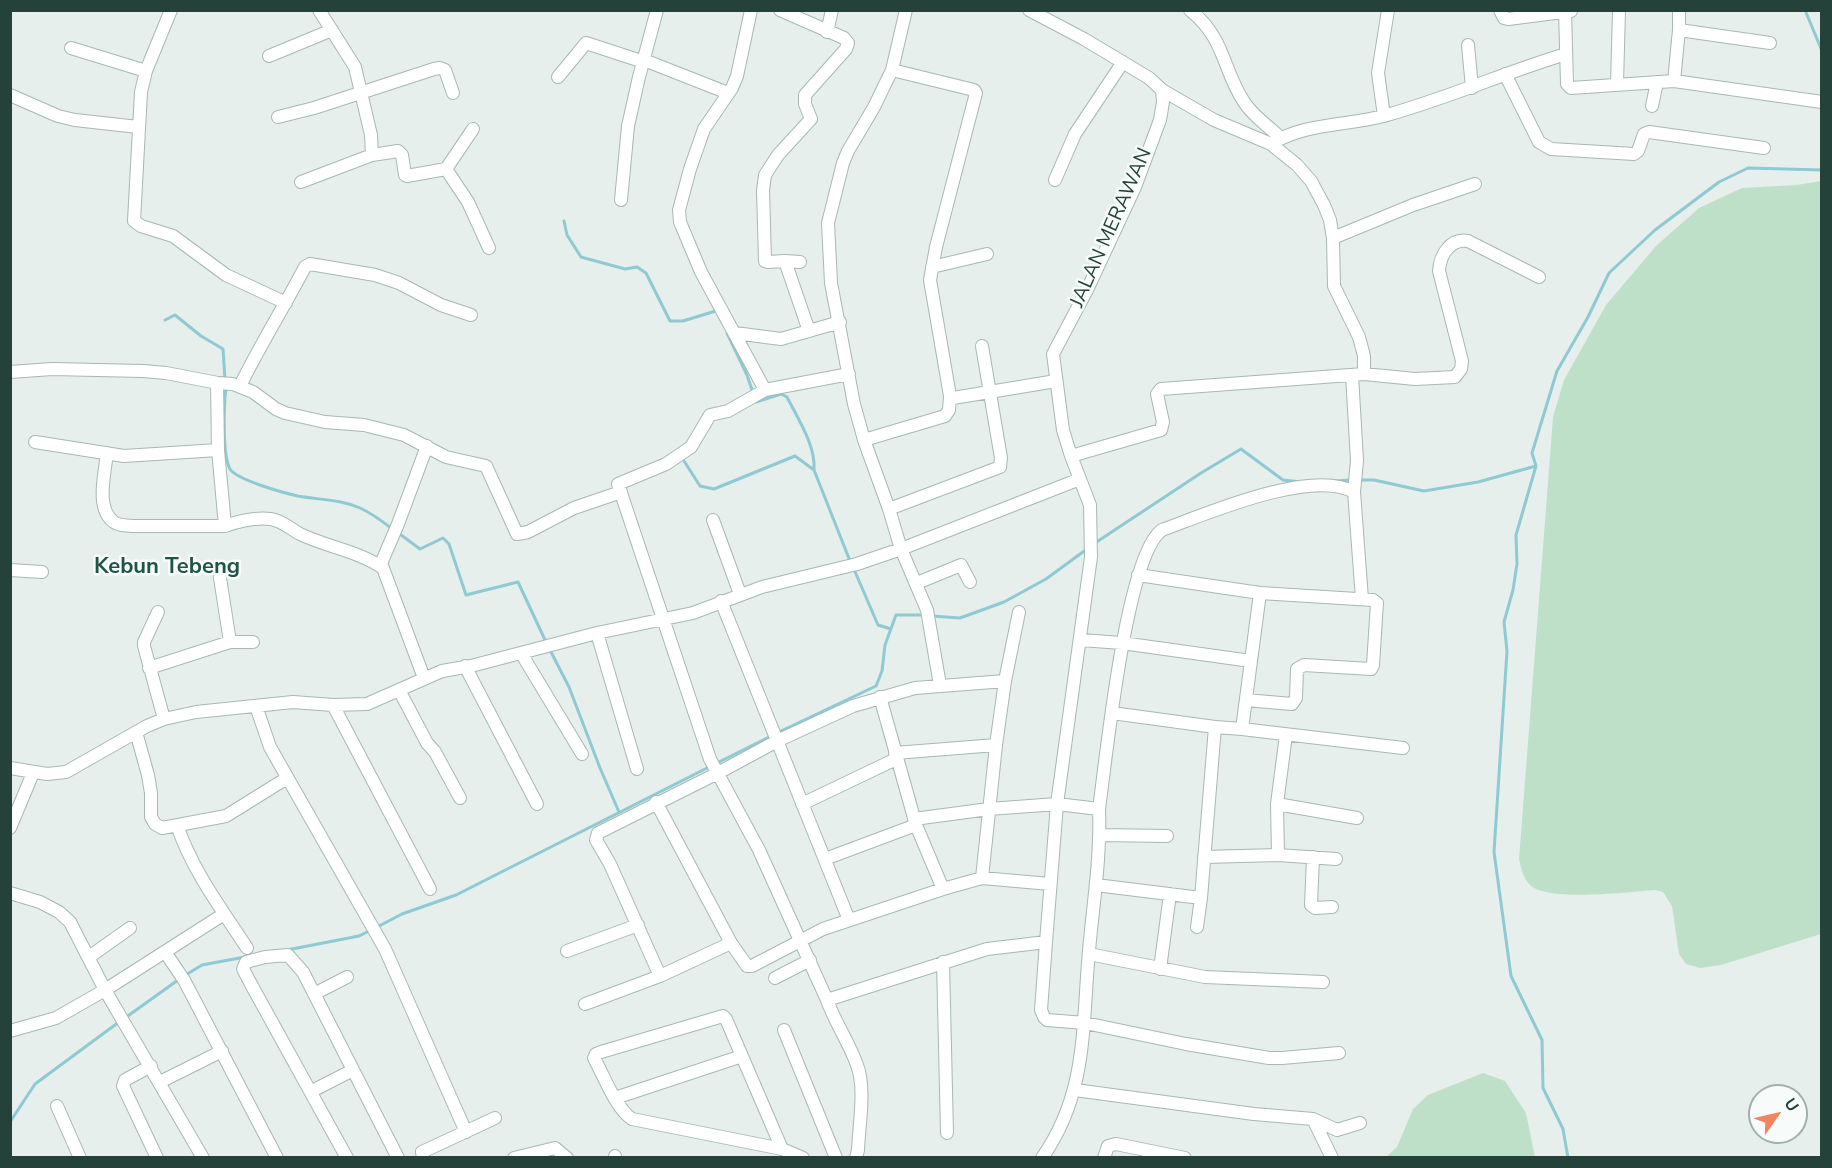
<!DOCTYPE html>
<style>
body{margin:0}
#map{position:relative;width:1832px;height:1168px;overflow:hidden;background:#e6efeb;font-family:"Nunito Sans",sans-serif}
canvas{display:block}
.frame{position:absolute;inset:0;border:12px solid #24423a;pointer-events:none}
.north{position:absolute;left:1748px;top:1084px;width:60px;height:60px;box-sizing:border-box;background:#f7fbf9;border:2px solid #a3b1ad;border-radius:50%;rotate:56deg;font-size:16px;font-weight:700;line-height:24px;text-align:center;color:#24423a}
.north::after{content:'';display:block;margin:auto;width:21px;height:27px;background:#f4845f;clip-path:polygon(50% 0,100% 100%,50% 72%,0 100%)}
</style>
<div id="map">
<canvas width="1832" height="1168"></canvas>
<div class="frame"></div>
<div class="north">U</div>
</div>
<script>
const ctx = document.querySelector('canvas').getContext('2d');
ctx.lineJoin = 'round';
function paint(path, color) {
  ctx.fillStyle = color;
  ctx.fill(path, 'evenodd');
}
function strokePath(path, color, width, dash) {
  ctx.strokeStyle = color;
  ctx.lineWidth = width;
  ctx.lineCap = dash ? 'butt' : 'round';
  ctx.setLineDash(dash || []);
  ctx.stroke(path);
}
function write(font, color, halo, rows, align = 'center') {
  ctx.font = font + ' "Nunito Sans",sans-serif';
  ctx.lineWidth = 5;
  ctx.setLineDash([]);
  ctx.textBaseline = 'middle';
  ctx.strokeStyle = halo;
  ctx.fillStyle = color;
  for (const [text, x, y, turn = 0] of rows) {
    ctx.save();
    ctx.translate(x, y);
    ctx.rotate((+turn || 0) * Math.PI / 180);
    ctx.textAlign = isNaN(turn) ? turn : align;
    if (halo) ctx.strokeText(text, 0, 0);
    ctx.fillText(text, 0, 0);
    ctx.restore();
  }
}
paint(new Path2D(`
 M 1821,181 L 1821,934 L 1721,965 L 1700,968 L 1686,964 L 1679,954 L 1672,906 L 1663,892 L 1655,890 C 1629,892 1547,902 1530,885 C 1523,878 1521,868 1519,859 L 1553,417 L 1564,380 L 1606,305 L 1656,246 L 1699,208 L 1742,188 L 1797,185 Z
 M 1483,1073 L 1505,1081 L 1526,1113 L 1535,1157 L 1386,1157 L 1397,1147 L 1413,1109 L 1428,1095 Z`), '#bfe0c8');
strokePath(new Path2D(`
 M 1805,10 L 1822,51
 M 564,221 L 567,235 L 581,257 L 625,269 L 637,267 L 646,273 L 670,321 L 683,321 L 719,310
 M 165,320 L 175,315 L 201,336 L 223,349 L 225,380
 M 727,333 L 747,375 L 753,393
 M 226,387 C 224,404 222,455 230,469 C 237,480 284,493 298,496 C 319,500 340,499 360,508 C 371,513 382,521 391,528
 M 755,399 L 756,402 L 781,394 L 787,397 C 798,419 816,446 814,470 L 850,561
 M 684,461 L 700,486 L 714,489 L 795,456 L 814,470
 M 1359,480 L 1374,480 L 1424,491 L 1478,482 L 1536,466
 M 1335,481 L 1352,480
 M 397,532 L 420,549 L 443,538 L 449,544 L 466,595 L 518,582 L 546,642
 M 1095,543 L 1201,473 L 1241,449 L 1283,480 L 1301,482
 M 853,567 L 878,625 L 891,629
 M 932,616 L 960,618 L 1004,602 L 1046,579 L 1087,549
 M 549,648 L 569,687 L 600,768 L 619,812
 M 779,732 L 876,686 L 882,671 L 885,645 L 896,615 L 926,615
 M 717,763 L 773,735
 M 377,927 L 402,914 L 456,895 L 711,766
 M 287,950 L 359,936 L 371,930
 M 184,976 L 202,965 L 245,957
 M 125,1018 L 178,980
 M 10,1122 L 35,1084 L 119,1022
 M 1568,1158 L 1563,1129 L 1543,1088 L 1542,1040 L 1511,976 L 1494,852 L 1507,651 L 1504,622 L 1513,590 L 1517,564 L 1516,535 L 1536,466 L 1532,453 L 1557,371 L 1588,317 L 1609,273 L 1655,230 L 1719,182 L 1748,168 L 1822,170`), '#8ec9d4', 3);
const minor = new Path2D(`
 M 171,10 L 146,71 L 141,92 L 134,221 L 141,226 L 173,236 L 226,275 L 286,303
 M 751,10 L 737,76 L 732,88 L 704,129 L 690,169 L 679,210 L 680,222 L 701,272 L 765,390 L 728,411 L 710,415 L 691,447 L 666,464 L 618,484 L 710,759 L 759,850 L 827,1000 L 987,949 L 1046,942 L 1041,1010 L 1044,1017 L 1047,1020 L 1085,1023 L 1186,1044 L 1269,1058 L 1282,1058 L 1339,1053
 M 780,10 L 844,38 L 848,43 L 846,49 L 805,95 L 805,104 L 811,119 L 778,155 L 765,175 L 763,190 L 765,261 L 768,262 L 785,261 L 809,331
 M 906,10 L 892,70 L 874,107 L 848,151 L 843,163 L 828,223 L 831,283 L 854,404 L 864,440 L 889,509 L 901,549 L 927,610 L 940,685
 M 1029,10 L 1084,39 L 1149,78 L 1162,90 L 1163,102 L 1160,120 L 1135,187 L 1087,290 L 1053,354 L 1063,430 L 1071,456 L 1090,505 L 1091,557 L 1057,804 L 1046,942
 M 1190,10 C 1226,39 1222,69 1244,102 C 1253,116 1269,127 1281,138
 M 1500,10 L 1504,18 L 1508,19 L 1571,11
 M 1565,10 L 1567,84 L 1571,88 L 1674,81 L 1822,102
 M 1679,10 L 1679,30
 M 827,32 L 832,10
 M 1468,45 L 1472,88
 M 71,48 L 146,71
 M 269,56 L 332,30
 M 644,60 L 728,93
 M 892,70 L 974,90 L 976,93 L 936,247 L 930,280 L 950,396 L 953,398 L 1056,381
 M 1505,74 L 1539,142 L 1551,149 L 1634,154 L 1638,151 L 1644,134 L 1649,132 L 1764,148
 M 558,77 L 586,43 L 644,62
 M 1674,81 L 1679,30 L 1770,43
 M 1617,84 L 1619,10
 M 1162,90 L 1214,120 L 1271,144 L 1297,165 L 1311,181 L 1324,205 L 1330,220 L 1333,238 L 1334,286 L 1359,337 L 1364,356 L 1364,374
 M 10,95 L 58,116 L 75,120 L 138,127
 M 1652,106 L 1657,82
 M 1384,116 L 1378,73 L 1388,10
 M 278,117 L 314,108 L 434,69 L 440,68 L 445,70 L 453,93
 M 1271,144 C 1306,122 1349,126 1387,115 C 1448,98 1506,72 1566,54
 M 372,155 L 398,151 L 402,155 L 405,175 L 407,176 L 446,169 L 473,129
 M 446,169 L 468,202 L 489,248
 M 1055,180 L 1075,134 L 1123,62
 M 301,182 L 372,155 L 371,135 L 355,67 L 319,10
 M 621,200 L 628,126 L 639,77 L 657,10
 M 1333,238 L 1413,205 L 1475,184
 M 785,261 L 800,262
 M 932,267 L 987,254
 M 735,333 L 781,339 L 840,322
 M 10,372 L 52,369 L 143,371 L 166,373 L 218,383 L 233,384 L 253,392 L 276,409 L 285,413 L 325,422 L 364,425 L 404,435 L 446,457 L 486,466 L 517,534 L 528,532 L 574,508 L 621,492
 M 1352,375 L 1357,461 L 1354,492
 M 217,383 L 218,450 L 225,526 C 239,521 255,517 271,519 C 283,521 290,529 300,534 C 327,547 358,551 383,568 L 424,678
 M 240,386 C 260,345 284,307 305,267 L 310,264 L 375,275 L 399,283 L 441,305 L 471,315
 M 765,390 L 849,374
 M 864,440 L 945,416 L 949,410 L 950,397
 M 35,442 L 124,456 L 218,450
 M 107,453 C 105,473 95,509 114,522 C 119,526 126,525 132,526 L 225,526
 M 1071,456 L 1161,430 L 1163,422 L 1157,394 L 1161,389 L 1364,374 L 1415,379 L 1455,377 L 1461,369 L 1462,361 L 1439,271 C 1440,255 1450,238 1468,241 L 1539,277
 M 889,509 L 1000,467 L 1001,458 L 982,346
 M 713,520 L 740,594
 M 380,566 L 398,524 L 427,446
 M 10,570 L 42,572
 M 1138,575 L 1260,593 L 1373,600 L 1377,603 L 1373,665 L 1371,669 L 1304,665 L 1297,669 L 1296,698 L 1292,704 L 1246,700
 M 220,578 L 230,642
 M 917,583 L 961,565 L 970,582
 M 1260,593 L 1242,729 L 1403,748
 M 721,601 L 849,920
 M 158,612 L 144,642 L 144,646 L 164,719
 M 597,633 L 637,769
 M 1081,640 L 1122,643 L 1251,661
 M 521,653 L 582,754
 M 465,666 L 537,804
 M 149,668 L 230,642 L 253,642
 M 399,690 L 427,743 L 435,752 L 460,798
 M 880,697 L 916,825 L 943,889
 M 333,705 L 430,889
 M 256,706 L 270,747 L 385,949 L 466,1132
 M 1112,713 L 1215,727
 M 136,732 L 148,775 L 151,793 L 151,817 L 155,824 L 162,828 L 226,816 L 287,778
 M 1286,735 L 1277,804 L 1278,855 L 1336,859
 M 895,753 L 996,745
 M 10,768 L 47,774 L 66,772 L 147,726 L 164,719 L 196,712 L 293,702 L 333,705 L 367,704 L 442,671 L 471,666 L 597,633 L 693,613 L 762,587 L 857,564 L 901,549 L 1080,479
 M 656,802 L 731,943 L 747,966 L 752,966 L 823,929 L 943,889 L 982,878 L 1050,884
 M 802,804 L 896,759
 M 1277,804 L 1357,818
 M 914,819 L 989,809 L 1057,804 L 1099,809
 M 177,825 C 192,870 221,908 247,948
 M 10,828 L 33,773
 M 1100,835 L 1167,836
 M 1204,857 L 1278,855
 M 1313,857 L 1311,905 L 1315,908 L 1332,907
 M 825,859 L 916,825
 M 982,878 L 996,745 L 1005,681 L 1019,612
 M 1096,885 L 1201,898 L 1197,927
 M 10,893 L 40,902 L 59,912 L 70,922 L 105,990 L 203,1158
 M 1201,898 L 1215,727 L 1242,729
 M 567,951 L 638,925
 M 165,952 L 184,980 L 277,1158
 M 1089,954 L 1205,977 L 1323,982
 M 89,957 L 130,928
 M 943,962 L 947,1133
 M 1160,969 L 1170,894
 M 660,976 L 610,864 L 596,840 L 598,833 L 718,773 L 777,741 L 853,706 L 915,688 L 1005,681
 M 775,978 L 810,960
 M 314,994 L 347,977
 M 827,1000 C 835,1023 849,1042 857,1065 C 866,1088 859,1124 858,1150 L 856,1158
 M 585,1004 L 660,976 L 731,943
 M 784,1030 L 836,1158
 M 10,1031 L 56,1018 L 105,990 L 224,914
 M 151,1066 L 125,1080 L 123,1086 L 157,1158
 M 160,1082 L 222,1051
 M 1075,1090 L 1254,1114 L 1313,1119 L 1337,1130 L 1360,1123
 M 312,1091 L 353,1070
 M 615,1098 L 742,1056
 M 57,1106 L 80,1158
 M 1313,1119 L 1332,1158
 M 782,1149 L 726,1019 L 723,1016 L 601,1052 L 596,1054 L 594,1058 C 603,1074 616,1109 632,1119 L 782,1149 L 803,1158
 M 615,1156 L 615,1158
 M 347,1158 L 252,986 L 243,969 L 246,962 L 265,957 L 288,955 L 303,972 L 398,1158
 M 423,1158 L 422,1152 L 495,1118
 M 514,1158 L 555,1148 L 567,1158
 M 1042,1158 C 1088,1093 1082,1025 1089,951 C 1093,904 1101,857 1099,809 C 1106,760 1126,555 1162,530 C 1206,514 1311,468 1354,492 L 1362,599
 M 1104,1158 L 1108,1146 L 1116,1144 L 1185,1158`);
strokePath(minor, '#a8b8b2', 14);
strokePath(minor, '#fff', 12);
write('20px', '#24423a', '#f7fbf9', [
 ["JALAN MERAWAN",1112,228,-66]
]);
write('bold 22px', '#1f5548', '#f7fbf9', [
 ["Kebun Tebeng",167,568]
]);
</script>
